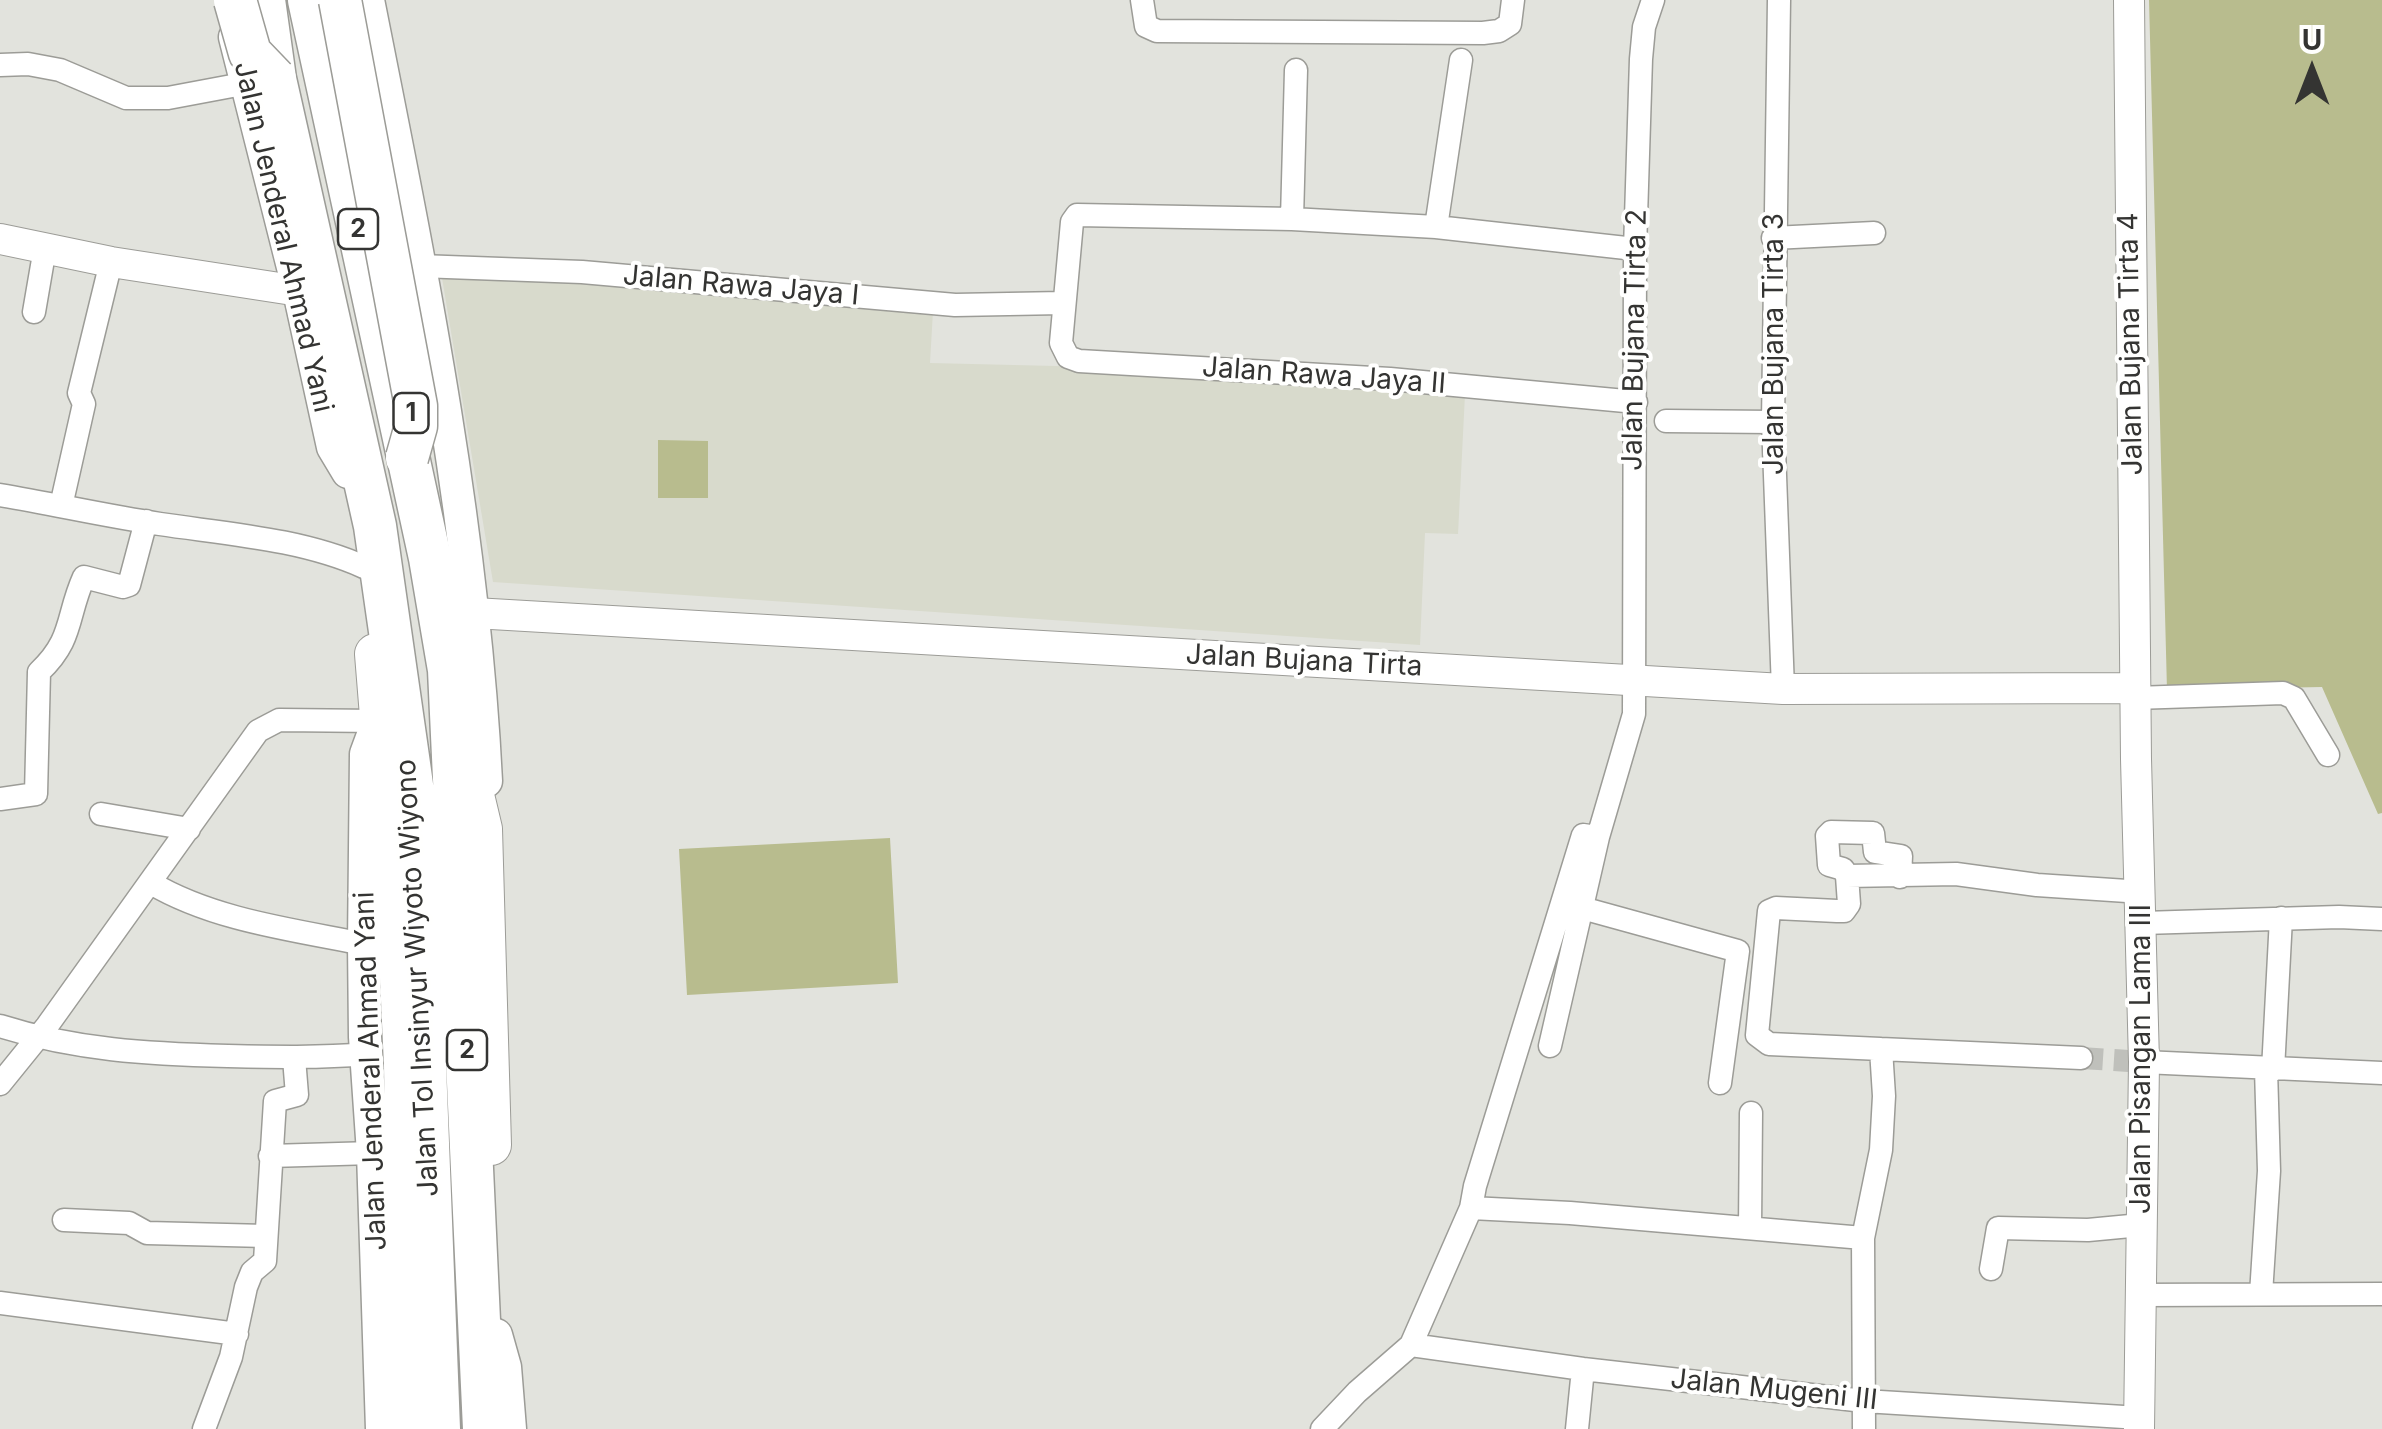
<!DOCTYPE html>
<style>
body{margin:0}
#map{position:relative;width:2382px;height:1429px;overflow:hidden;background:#e2e3dd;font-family:Inter,sans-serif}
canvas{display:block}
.north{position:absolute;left:2262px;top:20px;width:100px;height:100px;-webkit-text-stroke:8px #fffffe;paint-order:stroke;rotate:0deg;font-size:28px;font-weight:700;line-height:40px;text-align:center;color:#343432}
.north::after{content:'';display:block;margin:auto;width:35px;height:45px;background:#343432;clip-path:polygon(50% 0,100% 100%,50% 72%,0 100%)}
</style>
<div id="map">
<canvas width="2382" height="1429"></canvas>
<div class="north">U</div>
</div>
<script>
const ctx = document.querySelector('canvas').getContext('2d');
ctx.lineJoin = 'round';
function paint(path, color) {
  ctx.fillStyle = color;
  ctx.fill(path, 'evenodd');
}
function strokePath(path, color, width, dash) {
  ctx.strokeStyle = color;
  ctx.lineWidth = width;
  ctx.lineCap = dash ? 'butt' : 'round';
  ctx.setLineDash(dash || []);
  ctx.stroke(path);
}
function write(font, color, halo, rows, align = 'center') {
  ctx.font = font + ' Inter,sans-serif';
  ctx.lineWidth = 8;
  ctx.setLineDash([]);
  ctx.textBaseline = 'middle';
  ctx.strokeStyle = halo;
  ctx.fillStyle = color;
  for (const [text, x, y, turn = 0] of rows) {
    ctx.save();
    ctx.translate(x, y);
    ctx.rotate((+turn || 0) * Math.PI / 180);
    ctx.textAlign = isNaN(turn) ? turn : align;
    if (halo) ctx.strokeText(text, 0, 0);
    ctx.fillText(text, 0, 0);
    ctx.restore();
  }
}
paint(new Path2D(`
 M 441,272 L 879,300 L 933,311 L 930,363 L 1056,366 L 1465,394 L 1458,534 L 1425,533 L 1420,645 L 493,582 Z`), '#d8dacc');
paint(new Path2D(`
 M 2149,0 L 2382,0 L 2382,813 L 2378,814 L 2322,687 L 2167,690 Z
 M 658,440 L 708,441 L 708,498 L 658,498 Z
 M 890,838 L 898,983 L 687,995 L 679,849 Z`), '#b8bc8e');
strokePath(new Path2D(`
 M 2081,1058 L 2144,1062`), '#bfc0bb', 22, [22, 11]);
const minor = new Path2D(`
 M 1142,0 L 1146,26 L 1157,31 L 1483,33 L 1499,31 L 1510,24 L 1513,0
 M 1779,0 L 1773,422 L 1783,689
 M 0,65 L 28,64 L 60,70 L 126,98 L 168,98 L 248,83
 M 1292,219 L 1296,70
 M 1436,227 L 1461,60
 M 1773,238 L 1874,233
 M 1635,249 L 1436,227 L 1292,219 L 1077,215 L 1072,222 L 1061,343 L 1068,357 L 1079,361 L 1390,379 L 1636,402
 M 420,266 L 582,272 L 955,305 L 1062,303
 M 34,312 L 45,248
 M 1666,421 L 1773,422
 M 0,495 C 54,504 106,516 160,524 C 227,534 302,539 364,567
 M 61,506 L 84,404 L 79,393 L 111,262
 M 2135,698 L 2283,693 L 2294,698 L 2328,755
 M 0,799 L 36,794 L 39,672 C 74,639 66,617 84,577 L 123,587 L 129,585 L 146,521
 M 101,814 L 189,829
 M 1847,876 L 1956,874 L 2037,885 L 2142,892
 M 1900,877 L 1901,856 L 1875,852 L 1873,833 L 1831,832 L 1827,836 L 1829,865 L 1843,869 L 1847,876 L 1849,904 L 1844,911 L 1837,911 L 1776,908 L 1769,911 L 1757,1035 L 1769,1044 L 2081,1058
 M 151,883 C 213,920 294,930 364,944
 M 1582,908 L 1738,951 L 1720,1083
 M 2143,923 L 2339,917 L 2382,919
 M 0,1026 C 75,1050 149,1054 228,1056 C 274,1057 320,1058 366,1054
 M 1550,1046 L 1598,837 L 1634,714 L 1635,249 L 1641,59 L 1644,27 L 1653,0
 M 2144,1062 L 2382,1073
 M 2273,1070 L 2281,918
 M 0,1084 L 47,1026 L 258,731 L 279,720 L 378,721
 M 270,1156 L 373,1153
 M 1471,1208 L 1570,1213 L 1863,1238
 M 64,1220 L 129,1223 L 147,1233 L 266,1236
 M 1750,1228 L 1751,1113
 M 1991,1269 L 1998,1228 L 2088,1230 L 2141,1225
 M 2261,1294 L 2269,1171 L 2266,1069
 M 2141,1295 L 2382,1294
 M 0,1303 L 237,1334
 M 1411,1345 L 1583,1369 L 1864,1401 L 2140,1418
 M 204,1429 L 231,1357 L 246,1287 L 252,1272 L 265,1261 L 275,1101 L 297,1095 L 294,1058
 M 1322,1429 L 1357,1392 L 1411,1345 L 1471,1208 L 1475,1186 L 1583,835 L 1597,837
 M 1577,1429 L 1583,1369
 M 1864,1429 L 1863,1238 L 1881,1150 L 1884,1096 L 1881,1049`);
const tertiary = new Path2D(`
 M 2129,0 L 2136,759 L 2144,1062 L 2139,1429
 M 0,239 L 111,262 L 299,291
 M 474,613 L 1783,689 L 2135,688`);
const secondary = new Path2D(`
 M 368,0 C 419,258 473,518 486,781
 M 235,37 L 299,291 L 333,447 L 348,472
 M 380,716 L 366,754 L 364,944 L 365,1037 L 373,1153 L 382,1429
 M 496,1335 L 505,1367 L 510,1429`);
const trunk = new Path2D(`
 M 375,654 L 380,716 L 390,758 L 404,1065 L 410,1429
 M 469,750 L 473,791 L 482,829 L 491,1145`);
const motorway = new Path2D(`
 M 264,0 L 275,79 L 375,526 L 415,806 L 439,1429
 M 309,0 L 430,558 L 449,670 L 484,1429`);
strokePath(minor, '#9c9c97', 25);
strokePath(tertiary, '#9c9c97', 32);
strokePath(secondary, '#9c9c97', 35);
strokePath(trunk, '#9c9c97', 42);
strokePath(motorway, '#9c9c97', 45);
strokePath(minor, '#fff', 22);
strokePath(tertiary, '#fff', 30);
strokePath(secondary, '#fff', 32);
strokePath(trunk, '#fff', 40);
strokePath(motorway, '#fff', 42);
const motorwayBridge = new Path2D(`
 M 235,0 L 250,53 L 275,79
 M 340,0 L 416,406 L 416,426 L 407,458`);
strokePath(motorwayBridge, '#9c9c97', 45, []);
strokePath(motorwayBridge, '#fff', 42);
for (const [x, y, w] of [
 [358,229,40],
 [411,413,35],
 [467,1050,40]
]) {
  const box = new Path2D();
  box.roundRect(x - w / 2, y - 20, w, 40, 8);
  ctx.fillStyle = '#fffffe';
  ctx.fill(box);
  strokePath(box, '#343432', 2.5);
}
write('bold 25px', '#343432', null, [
 ["2",358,229],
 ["1",411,413],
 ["2",467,1050]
]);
write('28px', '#343432', '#fffffe', [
 ["Jalan Jenderal Ahmad Yani",283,237,77],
 ["Jalan Rawa Jaya I",741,286,5],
 ["Jalan Bujana Tirta 2",1635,340,-89],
 ["Jalan Bujana Tirta 3",1775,344,-90],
 ["Jalan Bujana Tirta 4",2131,344,-91],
 ["Jalan Rawa Jaya II",1324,376,4],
 ["Jalan Bujana Tirta",1304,661,3],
 ["Jalan Tol Insinyur Wiyoto Wiyono",418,978,-93],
 ["Jalan Pisangan Lama III",2142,1059,-90],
 ["Jalan Jenderal Ahmad Yani",371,1071,-92],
 ["Jalan Mugeni III",1774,1390,6]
]);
</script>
